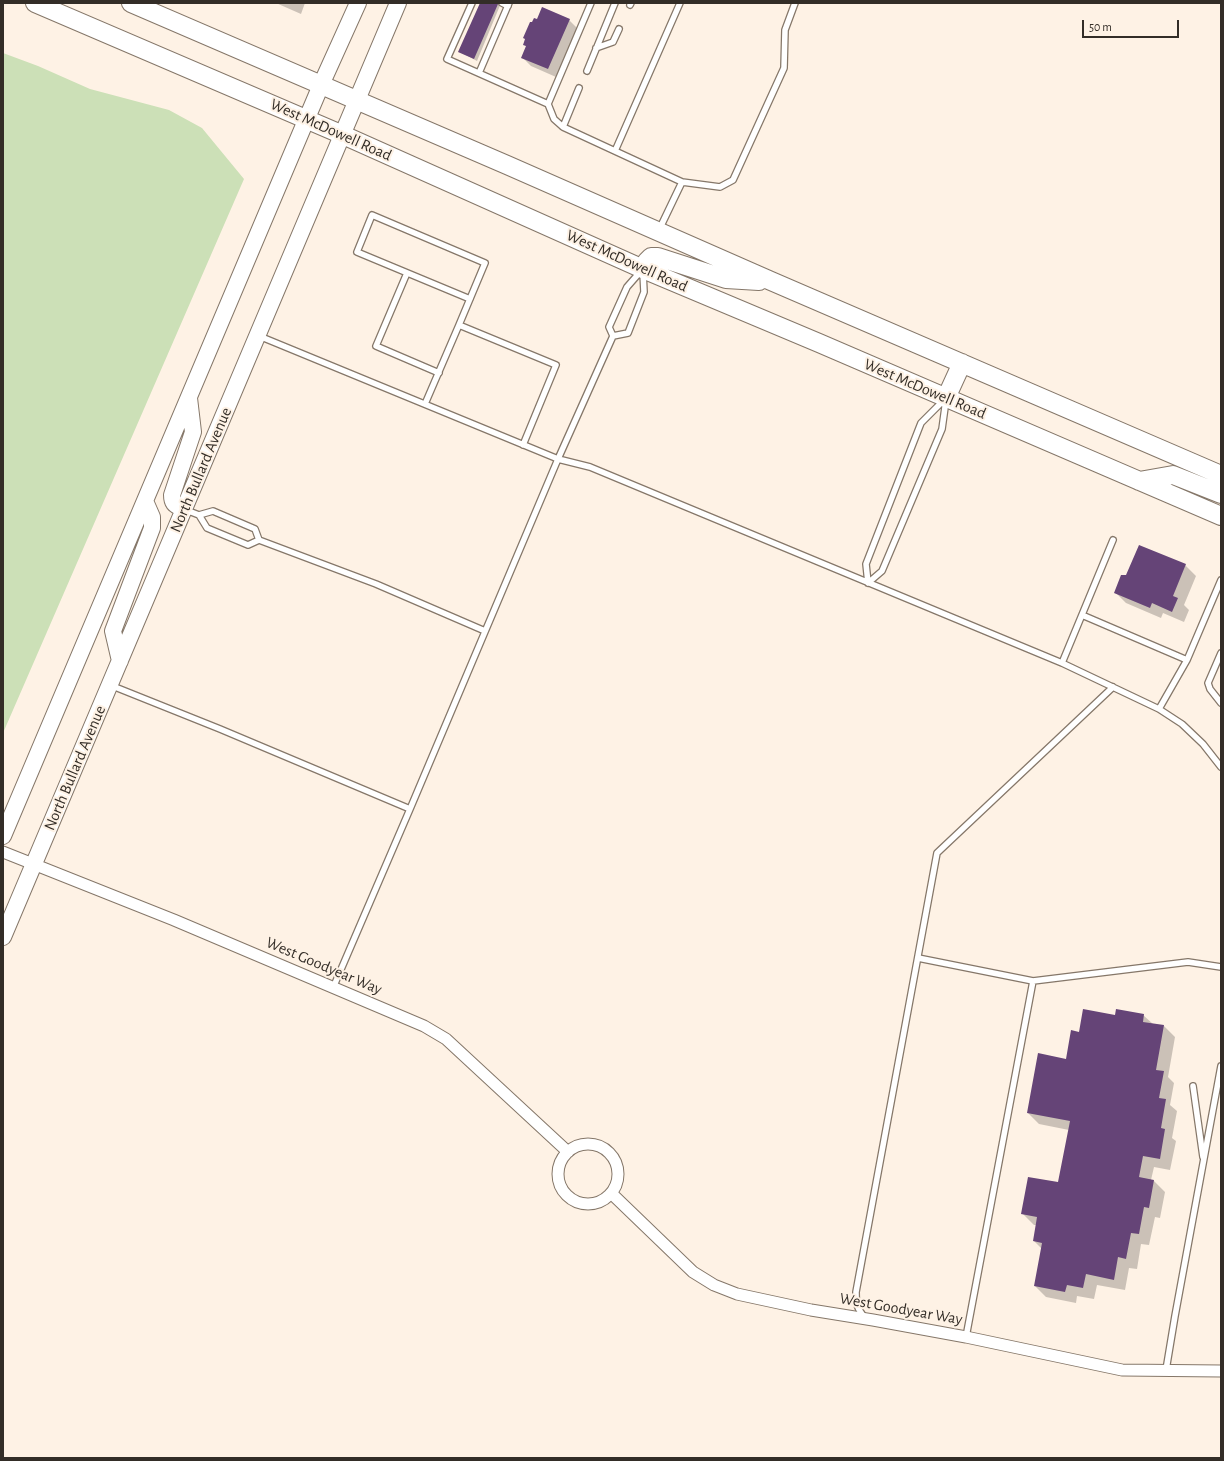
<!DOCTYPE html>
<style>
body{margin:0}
#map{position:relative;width:1224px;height:1461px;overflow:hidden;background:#fef2e5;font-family:"Alegreya Sans",sans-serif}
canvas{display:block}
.frame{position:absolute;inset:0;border:4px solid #332d27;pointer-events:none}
.scale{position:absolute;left:1082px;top:20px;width:97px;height:18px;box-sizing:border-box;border:2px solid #332d27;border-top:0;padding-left:5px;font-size:12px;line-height:14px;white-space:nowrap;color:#332d27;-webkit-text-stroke:3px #fef2e5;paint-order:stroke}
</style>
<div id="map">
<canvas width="1224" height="1461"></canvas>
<div class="frame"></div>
<div class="scale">50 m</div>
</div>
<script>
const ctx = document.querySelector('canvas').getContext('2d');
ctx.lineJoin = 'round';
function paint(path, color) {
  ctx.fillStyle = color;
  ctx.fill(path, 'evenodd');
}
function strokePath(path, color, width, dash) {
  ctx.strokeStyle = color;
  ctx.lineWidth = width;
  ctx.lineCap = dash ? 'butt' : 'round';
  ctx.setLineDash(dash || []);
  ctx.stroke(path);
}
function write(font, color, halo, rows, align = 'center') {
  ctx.font = font + ' "Alegreya Sans",sans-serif';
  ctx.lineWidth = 4;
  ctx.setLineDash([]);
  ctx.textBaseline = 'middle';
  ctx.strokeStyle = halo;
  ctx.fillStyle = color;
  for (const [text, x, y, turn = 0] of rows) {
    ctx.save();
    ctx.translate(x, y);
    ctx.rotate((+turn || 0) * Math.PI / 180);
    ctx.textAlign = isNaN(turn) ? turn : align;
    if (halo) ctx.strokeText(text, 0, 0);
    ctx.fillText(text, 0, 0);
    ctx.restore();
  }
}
paint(new Path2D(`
 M 3,53 L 38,66 L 90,89 L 169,110 L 202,128 L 244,179 L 3,733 Z`), '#cce0b7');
paint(new Path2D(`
 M 276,3 L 305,3 L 301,14 Z
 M 481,3 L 501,3 L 477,61 L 460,52 Z
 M 569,20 L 577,28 L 556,77 L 531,66 L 522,57 L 527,47 L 524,44 Z
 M 1185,565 L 1196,576 L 1184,605 L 1189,610 L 1184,622 L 1163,613 L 1161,618 L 1126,603 L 1115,592 Z
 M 1143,1015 L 1153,1024 L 1164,1026 L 1175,1037 L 1168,1077 L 1174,1083 L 1170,1105 L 1177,1111 L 1172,1138 L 1176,1141 L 1170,1170 L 1154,1167 L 1151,1180 L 1154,1181 L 1165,1192 L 1160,1218 L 1155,1217 L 1149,1245 L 1141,1244 L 1137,1269 L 1129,1268 L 1125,1290 L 1097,1285 L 1094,1299 L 1077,1296 L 1076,1303 L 1046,1297 L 1035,1286 L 1042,1249 L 1034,1241 L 1037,1225 L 1034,1225 L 1023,1214 L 1059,1183 L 1069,1130 L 1039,1124 L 1028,1113 L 1067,1060 L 1080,1033 L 1116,1016 Z`), '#0003');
paint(new Path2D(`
 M 480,3 L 498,3 L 498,4 L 474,59 L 458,52 Z
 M 542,7 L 570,19 L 548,69 L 521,58 L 526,46 L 523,45 L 525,39 L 523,38 L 530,22 L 532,22 L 534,18 L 537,19 Z
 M 1139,545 L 1186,564 L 1173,596 L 1178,598 L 1172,612 L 1152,603 L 1150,608 L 1114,593 L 1121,575 L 1126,575 Z
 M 1083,1009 L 1115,1015 L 1116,1009 L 1144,1014 L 1143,1022 L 1164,1025 L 1156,1070 L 1164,1071 L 1159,1098 L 1166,1099 L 1161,1128 L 1165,1129 L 1160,1159 L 1143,1156 L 1139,1177 L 1154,1180 L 1149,1208 L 1144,1207 L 1139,1234 L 1131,1233 L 1126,1259 L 1118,1257 L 1114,1280 L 1086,1274 L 1083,1288 L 1067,1285 L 1065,1292 L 1034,1286 L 1042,1243 L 1033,1241 L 1037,1217 L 1021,1214 L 1028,1177 L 1058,1182 L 1070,1121 L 1027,1113 L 1038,1053 L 1066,1059 L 1071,1030 L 1079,1032 Z`), '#654477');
const lane = new Path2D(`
 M 472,3 L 447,59 L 548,104
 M 502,3 L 508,6
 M 591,3 L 548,104 L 554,119 L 563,127 L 682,182
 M 630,5 L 631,3
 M 596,48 L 613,42 L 619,29
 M 587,71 L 615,3
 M 479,73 L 509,3
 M 563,127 L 579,88
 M 615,151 L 680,3
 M 659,230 L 682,182 L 720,187 L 733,180 L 784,68 L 785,30 L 795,3
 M 641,271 L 627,287 L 609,327 L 613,336 L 558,459 L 590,467 L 1062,663
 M 407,273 L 376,346 L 439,373
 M 459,325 L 485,263 L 372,215 L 357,252 L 470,299
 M 259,336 L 558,459 L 410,809 L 333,988
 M 613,336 L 628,333 L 644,292 L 643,272
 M 425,404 L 459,325 L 556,365 L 523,445
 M 186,510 L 199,515 L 207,528 L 248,545 L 259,540 L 376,584 L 485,631
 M 199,515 L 213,511 L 255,529 L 259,540
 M 1113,540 L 1062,663 L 1159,709 L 1182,724 L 1203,744 L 1221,767
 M 868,583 L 866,564 L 921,423 L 945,399
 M 868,583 L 882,571 L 942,429 L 946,400
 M 1082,615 L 1187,660
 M 1221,653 L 1208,683 L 1210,689 L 1221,703
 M 110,685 L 220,729 L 410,809
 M 1159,709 L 1187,660 L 1221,580
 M 918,958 L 1033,981 L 1188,962 L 1221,967
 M 1193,1086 L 1203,1157
 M 865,1318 C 857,1308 856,1305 856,1292 L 937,853 L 1113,687
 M 966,1337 L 1033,981
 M 1166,1370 L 1175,1316 L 1221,1066`);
const street = new Path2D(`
 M 3,852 L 174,920 L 424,1026 L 446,1039 L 568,1152
 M558 1174a30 30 0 1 1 60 0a30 30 0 1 1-60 0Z
 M 611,1193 L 693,1272 L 714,1285 L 737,1294 L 811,1310 L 873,1320 L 966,1337 L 1122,1370 L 1221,1371`);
const secondary = new Path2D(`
 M 184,510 C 176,505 172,505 172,495 L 193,432 L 189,398
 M 120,661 L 113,631 L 152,528 L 152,517 L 145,501
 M 3,836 L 321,85 L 358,3
 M 3,937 L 398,3`);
const primary = new Path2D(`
 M 35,3 L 343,135 L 643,269 L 819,343 L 1221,516
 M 131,3 L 507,165 L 771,281 L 1221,475
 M 643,269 L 647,261 L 651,257 L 658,257 L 726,279 L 759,281
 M 946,398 L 962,363
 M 1139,481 L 1173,475 L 1221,494`);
strokePath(lane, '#857769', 8);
strokePath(street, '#857769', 13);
strokePath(secondary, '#857769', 18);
strokePath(primary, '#857769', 20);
strokePath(lane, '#fff', 5.5);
strokePath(street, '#fff', 11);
strokePath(secondary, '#fff', 16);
strokePath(primary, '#fff', 18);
write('16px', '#332d27', '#fef2e5', [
 ["West McDowell Road",331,130,24],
 ["West McDowell Road",627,261,24],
 ["West McDowell Road",925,389,23],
 ["North Bullard Avenue",201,470,-67],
 ["North Bullard Avenue",75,768,-67],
 ["West Goodyear Way",324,966,23],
 ["West Goodyear Way",901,1309,10]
]);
</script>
